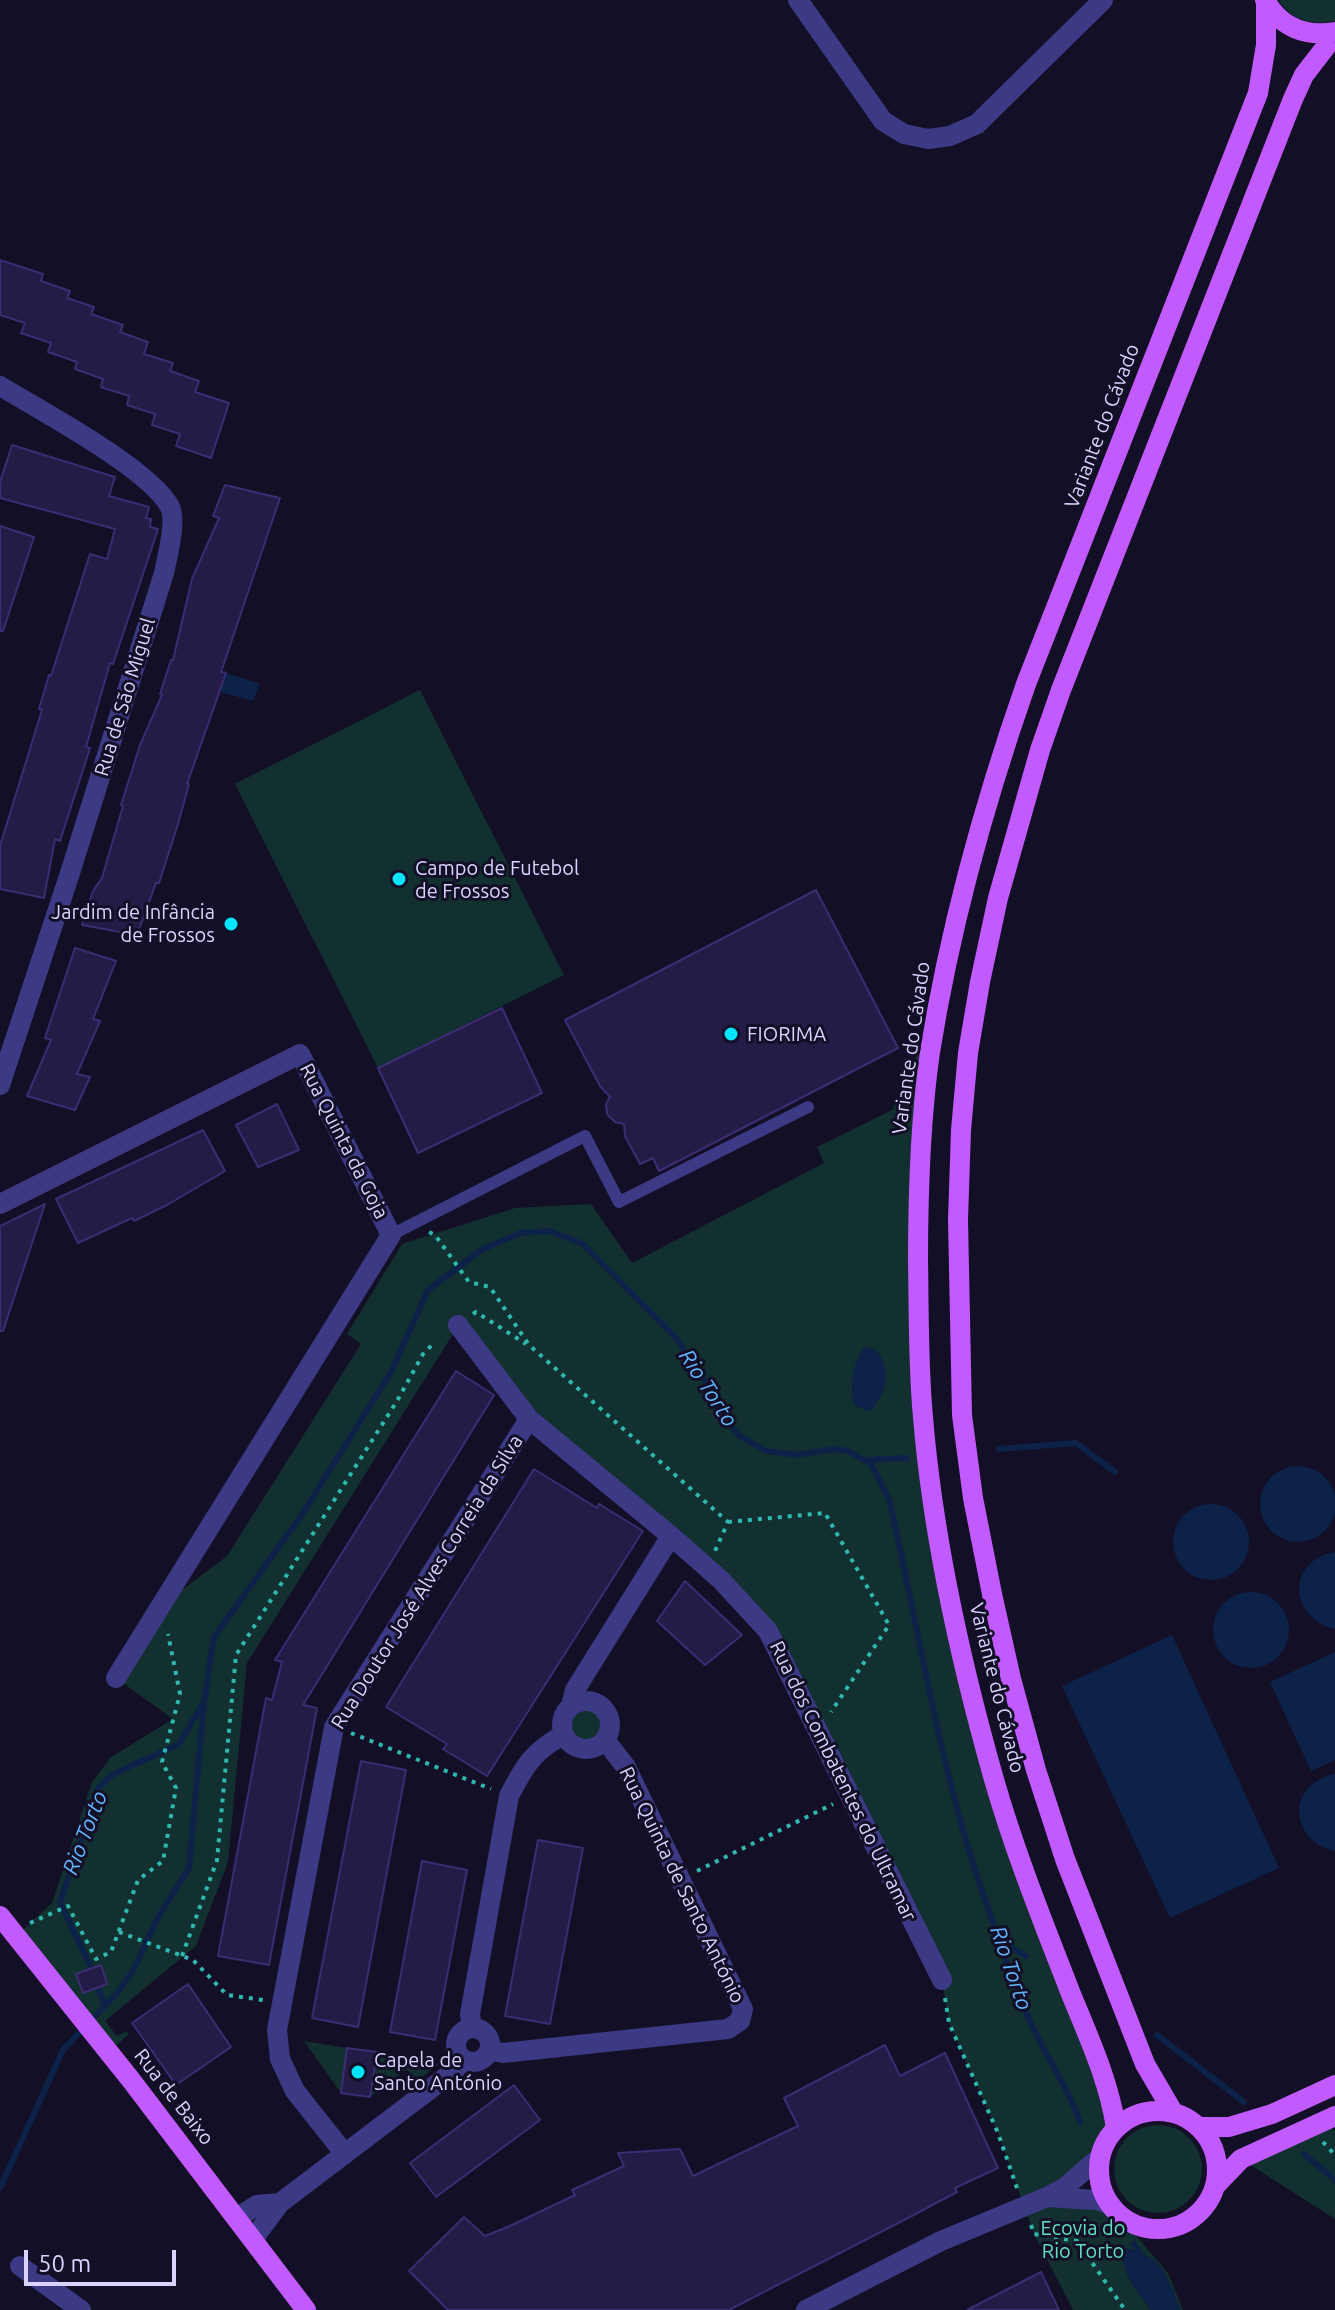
<!DOCTYPE html>
<meta charset="utf-8">
<style>
body{margin:0}
#map{position:relative;width:1335px;height:2310px;overflow:hidden;background:#130f26;font-family:Ubuntu,sans-serif}
canvas{display:block}
.scale{position:absolute;left:24px;top:2250px;width:152px;height:36px;box-sizing:border-box;border:4px solid #d9d4ff;border-top:0;padding-left:10px;font-size:24px;line-height:28px;white-space:nowrap;color:#d9d4ff;-webkit-text-stroke:6px #130f26;paint-order:stroke}
</style>
<div id="map">
<canvas width="1335" height="2310"></canvas>
<div class="scale">50 m</div>
</div>
<script>
const ctx = document.querySelector('canvas').getContext('2d');
ctx.lineJoin = 'round';
function paint(path, color) {
  ctx.fillStyle = color;
  ctx.fill(path, 'evenodd');
}
function strokePath(path, color, width, dash) {
  ctx.strokeStyle = color;
  ctx.lineWidth = width;
  ctx.lineCap = dash ? 'butt' : 'round';
  ctx.setLineDash(dash || []);
  ctx.stroke(path);
}
function write(font, color, halo, rows, align = 'center') {
  ctx.font = font + ' Ubuntu,sans-serif';
  ctx.lineWidth = 6;
  ctx.setLineDash([]);
  ctx.textBaseline = 'middle';
  ctx.strokeStyle = halo;
  ctx.fillStyle = color;
  for (const [text, x, y, turn = 0] of rows) {
    ctx.save();
    ctx.translate(x, y);
    ctx.rotate((+turn || 0) * Math.PI / 180);
    ctx.textAlign = isNaN(turn) ? turn : align;
    if (halo) ctx.strokeText(text, 0, 0);
    ctx.fillText(text, 0, 0);
    ctx.restore();
  }
}
paint(new Path2D(`
 M 1278,0 L 1335,0 L 1335,21 C 1312,26 1291,20 1278,0 Z
 M 420,690 L 564,975 L 378,1068 L 235,784 Z
 M 918,1053 L 930,1054 L 919,1336 L 969,1686 L 1116,2128 L 1104,2144 L 1100,2157 L 1064,2187 L 1109,2204 L 1168,2273 L 1183,2310 L 1180,2310 C 1167,2275 1163,2257 1124,2248 C 1120,2273 1137,2290 1151,2310 L 1073,2310 L 1034,2234 L 998,2133 L 949,2023 L 942,1980 L 768,1631 L 529,1419 L 458,1326 L 247,1663 L 228,1862 L 196,1946 L 105,2021 L 117,2036 L 126,2031 L 129,2034 L 109,2052 L 16,1936 L 52,1903 L 92,1782 L 111,1757 L 173,1719 L 116,1678 L 162,1605 L 227,1556 L 361,1344 L 347,1334 L 402,1244 L 515,1208 L 591,1204 L 632,1263 L 824,1163 L 817,1147 L 892,1110 Z
 M571 1726a16 16 0 1 1 32 0a16 16 0 1 1-32 0Z
 M 304,2041 L 347,2048 L 341,2093 Z
 M 377,2052 L 439,2064 L 417,2081 L 406,2069 L 370,2097 Z
 M 1326,2121 L 1335,2132 L 1335,2219 L 1241,2159 Z
 M1114 2169a44 44 0 1 1 88 0a44 44 0 1 1-88 0Z`), '#12302f');
paint(new Path2D(`
 M 226,673 L 260,684 L 253,701 L 220,692 Z
 M 864,1347 L 877,1350 C 892,1376 887,1389 870,1412 L 854,1405 C 850,1385 852,1365 864,1347 Z
 M1260 1504a38 38 0 1 1 76 0a38 38 0 1 1-76 0Z
 M1173 1542a38 38 0 1 1 76 0a38 38 0 1 1-76 0Z
 M 1335,1552 L 1335,1629 L 1334,1629 C 1288,1617 1287,1560 1335,1552 Z
 M1213 1630a38 38 0 1 1 76 0a38 38 0 1 1-76 0Z
 M 1172,1635 L 1279,1868 L 1170,1918 L 1062,1686 Z
 M 1335,1652 L 1335,1760 L 1311,1771 L 1270,1682 Z
 M 1335,1774 L 1335,1851 L 1334,1851 C 1288,1839 1287,1783 1335,1774 Z
 M 1123,2248 C 1163,2257 1167,2274 1180,2310 L 1151,2310 C 1137,2290 1121,2273 1123,2248 Z`), '#0c2248');
strokePath(new Path2D(`
 M 999,1449 L 1076,1443 L 1115,1472
 M 867,1460 L 907,1458
 M 1000,1941 L 1026,1956
 M 105,2006 L 90,1965 L 60,1903 L 98,1788 L 112,1775 L 179,1744 L 202,1705
 M 1157,2035 L 1244,2102
 M 1304,2154 L 1335,2180
 M 0,2188 L 63,2050 L 118,1992 L 133,1971 L 157,1919 L 189,1868 L 204,1702 L 214,1637 L 303,1513 L 391,1372 L 428,1290 L 481,1250 L 520,1233 L 549,1231 L 583,1244 L 676,1338 L 705,1381 L 721,1415 L 740,1436 L 766,1451 L 798,1455 L 833,1449 L 848,1451 L 871,1464 L 889,1499 C 919,1629 938,1761 981,1888 C 996,1932 1011,1977 1029,2019 C 1044,2054 1068,2086 1080,2122
 M 1134,2244 L 1142,2257`), '#0c2248', 6);
const building = new Path2D(`
 M 0,260 L 43,274 L 41,281 L 70,291 L 67,298 L 94,307 L 91,314 L 123,325 L 120,332 L 148,342 L 144,354 L 173,363 L 170,371 L 199,381 L 195,392 L 229,403 L 211,458 L 176,446 L 180,434 L 152,425 L 155,414 L 127,405 L 129,396 L 101,387 L 103,379 L 75,369 L 77,362 L 48,352 L 51,343 L 21,333 L 25,323 L 0,315 Z
 M 12,445 L 115,477 L 109,496 L 149,507 L 146,518 L 151,519 L 150,527 L 158,529 L 113,664 L 110,663 L 86,747 L 90,748 L 60,841 L 55,839 L 44,898 L 0,889 L 0,846 L 42,710 L 39,709 L 49,675 L 51,676 L 90,554 L 107,559 L 115,529 L 0,498 L 0,482 Z
 M 225,485 L 280,498 L 221,672 L 226,673 L 187,784 L 189,784 L 178,824 L 159,883 L 156,883 L 137,935 L 82,925 L 93,891 L 102,878 L 123,806 L 121,805 L 140,745 L 162,695 L 160,694 L 171,660 L 173,660 L 192,579 L 219,518 L 213,516 Z
 M 0,526 L 34,537 L 3,631 L 0,631 Z
 M 816,890 L 898,1048 L 659,1171 L 653,1158 L 640,1164 L 625,1136 L 624,1124 L 615,1122 L 607,1114 L 606,1104 L 610,1097 L 600,1086 L 565,1020 Z
 M 75,948 L 116,961 L 93,1019 L 100,1021 L 77,1074 L 90,1077 L 75,1110 L 27,1096 L 51,1040 L 45,1038 Z
 M 502,1008 L 542,1093 L 418,1153 L 378,1068 Z
 M 277,1104 L 299,1150 L 258,1167 L 236,1125 Z
 M 203,1130 L 225,1171 L 167,1205 L 134,1221 L 132,1218 L 78,1243 L 56,1199 Z
 M 45,1204 L 3,1331 L 0,1331 L 0,1226 Z
 M 456,1371 L 494,1395 L 303,1705 L 317,1708 L 269,1965 L 218,1956 L 266,1698 L 272,1700 L 282,1662 L 275,1660 Z
 M 534,1469 L 597,1508 L 599,1504 L 643,1531 L 487,1776 L 443,1749 L 447,1744 L 386,1707 Z
 M 685,1581 L 742,1635 L 705,1665 L 657,1621 Z
 M 361,1761 L 406,1770 L 358,2027 L 312,2018 Z
 M 538,1840 L 583,1848 L 550,2024 L 505,2016 Z
 M 422,1861 L 467,1870 L 435,2040 L 390,2032 Z
 M 101,1965 L 107,1984 L 83,1993 L 76,1974 Z
 M 188,1984 L 231,2047 L 176,2085 L 132,2023 Z
 M 885,2045 L 900,2076 L 945,2053 L 998,2168 L 955,2188 L 957,2192 L 906,2219 L 729,2310 L 448,2310 L 409,2271 L 464,2217 L 485,2236 L 510,2226 L 575,2195 L 572,2190 L 624,2166 L 618,2153 L 680,2149 L 693,2176 L 798,2126 L 784,2098 Z
 M 347,2048 L 377,2052 L 370,2097 L 341,2093 Z
 M 514,2085 L 540,2120 L 436,2197 L 410,2163 Z
 M 1041,2272 L 1059,2310 L 967,2310 Z`);
paint(building, '#241b47');
strokePath(building, '#3b2d73', 2);
strokePath(new Path2D(`
 M 429,1232 L 435,1235 L 469,1282 L 490,1287 L 529,1345 L 728,1522 L 715,1551
 M 473,1314 L 476,1312 L 526,1344
 M 728,1522 L 825,1513 L 889,1625 L 831,1712
 M 351,1733 L 491,1789
 M 697,1871 L 833,1804
 M 30,1923 L 68,1906 L 96,1959 L 111,1952 L 138,1880 L 163,1861 L 176,1788 L 162,1762 L 180,1694 L 168,1634
 M 119,1932 L 193,1960 L 227,1995 L 263,2000
 M 182,1956 L 217,1860 L 236,1655 L 397,1401 L 423,1354 L 435,1342
 M 945,1998 L 949,2023 L 998,2133 L 1018,2191
 M 1323,2142 L 1335,2155
 M 1031,2225 L 1034,2234 L 1077,2241 L 1125,2310`), '#2fb8b0', 4, [4, 6]);
strokePath(new Path2D(`
 M 391,1235 L 585,1136 L 619,1202 L 808,1107`), '#3d3a85', 12);
strokePath(new Path2D(`
 M 798,0 L 883,121 L 904,134 L 928,139 L 950,136 L 977,124 L 1103,0
 M 0,386 C 40,410 150,469 170,507 C 177,521 167,558 164,573 L 70,873 L 0,1085
 M 0,1204 L 300,1054 L 391,1235 L 116,1678
 M 458,1325 L 529,1419 L 671,1536 L 721,1580 L 768,1631 L 942,1980
 M562 1725a24 24 0 1 1 48 0a24 24 0 1 1-48 0Z
 M 571,1706 L 575,1690 L 671,1536
 M 472,2028 L 470,2014 L 509,1796 C 524,1767 533,1751 563,1735
 M456 2045a17 17 0 1 1 34 0a17 17 0 1 1-34 0Z
 M 489,2050 L 503,2053 L 728,2029 L 740,2021 L 743,2009 L 626,1767 L 605,1740
 M 345,2154 L 295,2091 L 280,2059 L 277,2030 L 334,1727 L 529,1419
 M 237,2218 L 257,2205 L 280,2203
 M 253,2239 L 280,2203 L 454,2071 L 463,2060
 M 20,2266 L 81,2310`), '#3d3a85', 20);
strokePath(new Path2D(`
 M 1047,2197 L 1096,2200 L 1109,2204
 M 806,2310 L 941,2241 L 1047,2197 L 1064,2188 L 1100,2157`), '#3d3a85', 20);
strokePath(new Path2D(`
 M 1265,0 C 1280,27 1305,37 1335,32
 M 0,1916 L 131,2080 L 306,2310
 M1099 2170a59 59 0 1 1 118 0a59 59 0 1 1-118 0Z
 M 1173,2112 L 1145,2064 L 1065,1859 L 1036,1770 L 1011,1679 L 992,1594 L 973,1498 L 962,1415 L 958,1220 L 961,1130 L 968,1053 L 980,982 L 998,898 L 1040,750 L 1061,690 L 1293,99 L 1304,75 L 1335,35
 M 1200,2127 L 1229,2127 L 1272,2114 L 1335,2085
 M 1116,2128 C 1109,2081 1089,2038 1071,1994 C 1043,1922 1014,1850 993,1776 C 960,1659 933,1539 923,1417 C 918,1365 919,1313 918,1261 C 918,1191 920,1121 930,1052 C 950,927 984,804 1026,684 L 1258,93 L 1266,45 L 1266,3
 M 1216,2185 L 1241,2159 L 1335,2116`), '#c25bff', 20);
for (const [x, y, r, color] of [
 [399,879,8,"#00e5ff"],
 [231,924,8,"#00e5ff"],
 [731,1034,8,"#00e5ff"],
 [358,2072,8,"#00e5ff"]
]) {
  const dot = new Path2D();
  dot.arc(x, y, r, 0, 2 * Math.PI);
  ctx.fillStyle = color;
  ctx.fill(dot);
  strokePath(dot, '#130f26', 3);
}
write('20px', '#d9d4ff', '#130f26', [
 ["Variante do Cávado",1102,426,-69],
 ["Rua de São Miguel",125,697,-73],
 ["Variante do Cávado",911,1048,-82],
 ["Rua Quinta da Goja",344,1141,63],
 ["Rua Doutor José Alves Correia da Silva",427,1582,-58],
 ["Variante do Cávado",997,1688,76],
 ["Rua dos Combatentes do Ultramar",843,1781,64],
 ["Rua Quinta de Santo António",682,1885,64],
 ["Rua de Baixo",174,2097,52]
]);
write('20px', '#d9d4ff', '#130f26', [
 ["Campo de Futebol",415,868],
 ["de Frossos",415,891],
 ["Jardim de Infância",215,912,"right"],
 ["de Frossos",215,935,"right"],
 ["FIORIMA",747,1034],
 ["Capela de",374,2060],
 ["Santo António",374,2083]
], 'left');
write('20px', '#5fe0c0', '#130f26', [
 ["Ecovia do",1083,2228],
 ["Rio Torto",1083,2251]
]);
write('italic 22px', '#62b6ff', '#130f26', [
 ["Rio Torto",708,1388,57],
 ["Rio Torto",85,1833,-69],
 ["Rio Torto",1011,1968,71]
]);
</script>
